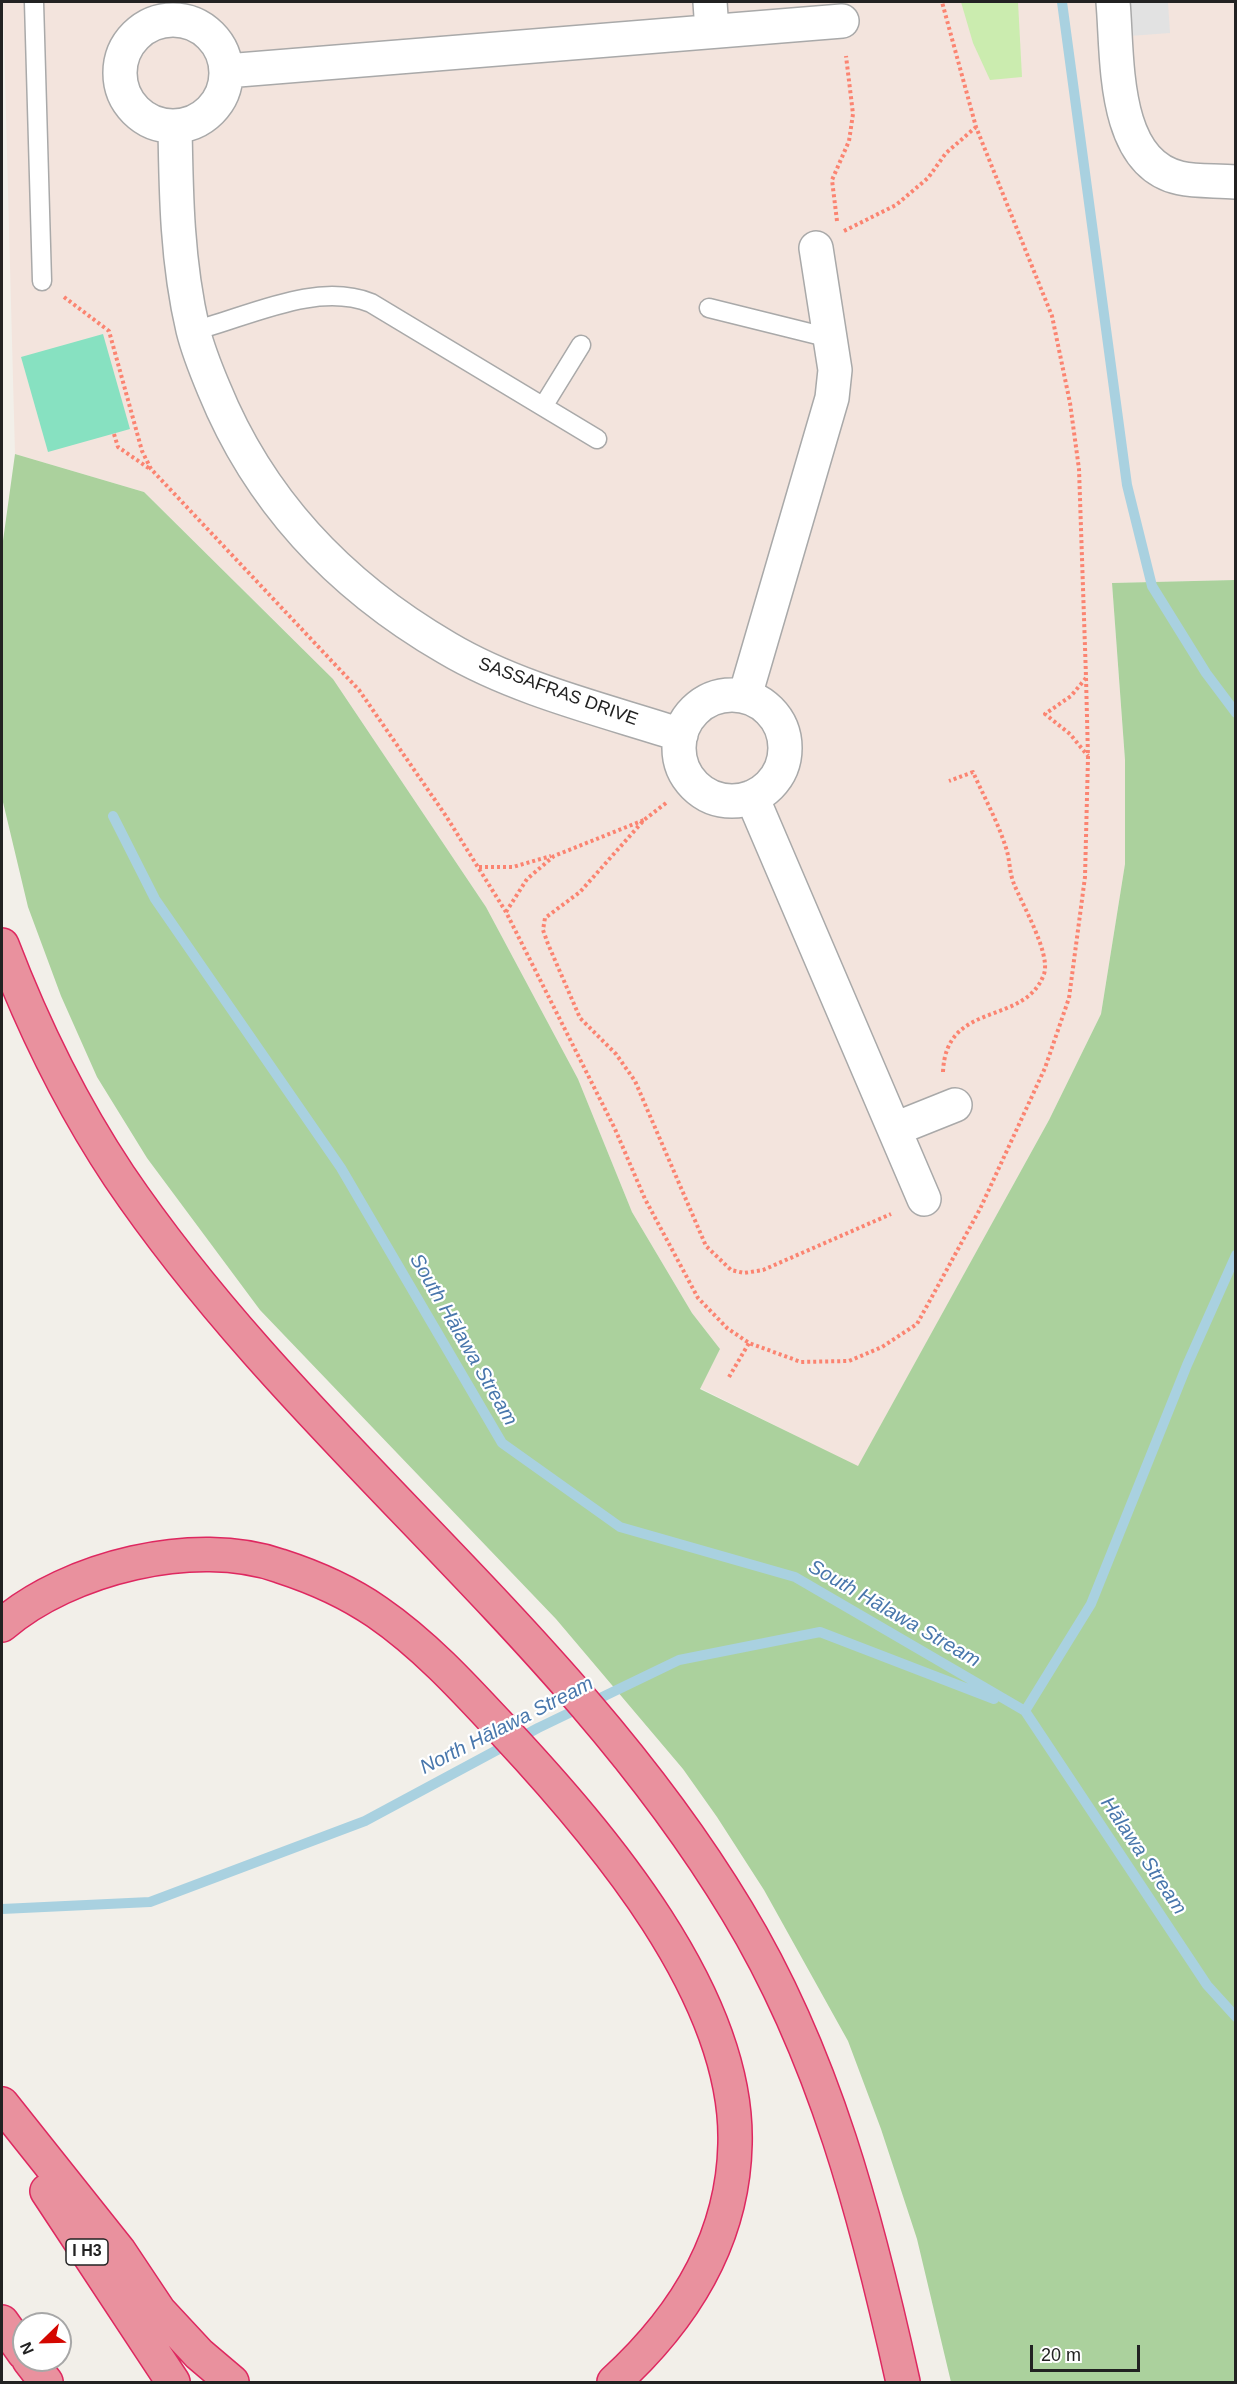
<!DOCTYPE html>
<meta charset="utf-8">
<style>
body{margin:0}
#map{position:relative;width:1237px;height:2384px;overflow:hidden;background:#f2efe9;font-family:Helvetica,sans-serif}
canvas{display:block}
.frame{position:absolute;inset:0;border:3px solid #222;pointer-events:none}
.north{position:absolute;left:12px;top:2312px;width:60px;height:60px;box-sizing:border-box;background:#fff;border:2px solid #a7a7a7;border-radius:50%;rotate:247deg;font-size:16px;font-weight:700;line-height:24px;text-align:center;color:#222}
.north::after{content:'';display:block;margin:auto;width:21px;height:27px;background:#d40700;clip-path:polygon(50% 0,100% 100%,50% 72%,0 100%)}
.scale{position:absolute;left:1030px;top:2345px;width:110px;height:27px;box-sizing:border-box;border:3px solid #222;border-top:0;padding-left:8px;font-size:18px;line-height:21px;white-space:nowrap;color:#222;-webkit-text-stroke:4px #fff;paint-order:stroke}
</style>
<div id="map">
<canvas width="1237" height="2384"></canvas>
<div class="frame"></div>
<div class="north">N</div>
<div class="scale">20 m</div>
</div>
<script>
const ctx = document.querySelector('canvas').getContext('2d');
ctx.lineJoin = 'round';
function paint(path, color) {
  ctx.fillStyle = color;
  ctx.fill(path, 'evenodd');
}
function strokePath(path, color, width, dash) {
  ctx.strokeStyle = color;
  ctx.lineWidth = width;
  ctx.lineCap = dash ? 'butt' : 'round';
  ctx.setLineDash(dash || []);
  ctx.stroke(path);
}
function write(font, color, halo, rows, align = 'center') {
  ctx.font = font + ' Helvetica,sans-serif';
  ctx.lineWidth = 4.5;
  ctx.setLineDash([]);
  ctx.textBaseline = 'middle';
  ctx.strokeStyle = halo;
  ctx.fillStyle = color;
  for (const [text, x, y, turn = 0] of rows) {
    ctx.save();
    ctx.translate(x, y);
    ctx.rotate((+turn || 0) * Math.PI / 180);
    ctx.textAlign = isNaN(turn) ? turn : align;
    if (halo) ctx.strokeText(text, 0, 0);
    ctx.fillText(text, 0, 0);
    ctx.restore();
  }
}
paint(new Path2D(`
 M 3,2 L 1235,2 L 1235,580 L 1112,583 L 1125,760 L 1125,864 L 1101,1014 L 1049,1120 L 858,1467 L 700,1388 L 720,1349 L 692,1313 L 632,1212 L 578,1079 L 486,907 L 333,679 L 144,492 L 15,454 Z`), '#f3e4dd');
paint(new Path2D(`
 M 961,2 L 1018,2 L 1022,77 L 990,80 L 973,43 Z`), '#cbecaf');
paint(new Path2D(`
 M 15,454 L 144,492 L 333,679 L 486,907 L 578,1079 L 632,1212 L 692,1313 L 720,1349 L 700,1389 L 858,1466 L 1049,1120 L 1101,1014 L 1125,864 L 1125,760 L 1112,583 L 1235,580 L 1235,2382 L 951,2382 L 917,2239 L 881,2129 L 848,2041 L 764,1890 L 717,1817 L 683,1769 L 556,1619 L 260,1310 L 147,1158 L 97,1077 L 61,996 L 28,907 L 2,798 L 2,548 Z`), '#abd19d');
paint(new Path2D(`
 M 103,334 L 130,429 L 48,452 L 21,357 Z`), '#87e1c1');
paint(new Path2D(`
 M 1113,2 L 1168,2 L 1170,33 L 1116,37 Z`), '#e2e2e2');
strokePath(new Path2D(`
 M 1062,2 L 1127,485 L 1152,586 L 1206,673 L 1236,713
 M 113,816 L 155,899 L 341,1168 L 502,1443 L 620,1527 L 795,1577 L 1025,1711 L 1207,1985 L 1236,2017
 M 1025,1711 L 1091,1604 L 1187,1365 L 1236,1255
 M 2,1909 L 150,1902 L 365,1821 L 538,1728 L 679,1660 L 820,1632 L 994,1699`), '#a9d1e0', 10);
const service = new Path2D(`
 M 34,2 L 42,281
 M 709,308 L 830,338
 M 193,331 C 248,317 316,281 371,303 L 597,439
 M 544,405 L 581,345`);
const minor = new Path2D(`
 M 710,2 L 712,31
 M 1113,2 C 1118,56 1111,163 1180,178 C 1198,182 1218,180 1236,182
 M120 73a53 53 0 1 1 106 0a53 53 0 1 1-106 0Z
 M 226,71 L 842,21
 M 175,126 C 176,195 177,262 193,330 C 198,350 206,370 214,389 C 260,502 342,587 447,648 C 516,689 604,710 681,735
 M679 748a53 53 0 1 1 106 0a53 53 0 1 1-106 0Z
 M 745,696 L 832,398 L 835,370 L 816,248
 M 752,797 L 924,1199
 M 895,1129 L 955,1105`);
const motorway = new Path2D(`
 M 2,945 C 33,1026 71,1104 119,1176 C 299,1442 571,1634 737,1911 C 825,2056 867,2219 903,2382
 M 2,1625 C 68,1568 195,1536 280,1566 C 314,1577 348,1592 377,1612 C 425,1645 465,1689 504,1731 C 600,1834 739,1995 735,2144 C 733,2240 683,2319 614,2382
 M 2,2104 L 119,2251 L 159,2311 L 199,2354 L 232,2382
 M 47,2191 L 173,2382
 M 2,2322 L 24,2353
 M 29,2360 L 46,2382`);
strokePath(service, '#a9a9a9', 21);
strokePath(minor, '#a9a9a9', 36);
strokePath(motorway, '#de2860', 36);
strokePath(new Path2D(`
 M 837,221 L 832,180 L 849,141 L 853,114 L 846,56
 M 844,231 L 896,205 L 928,178 L 946,153 L 976,127
 M 64,297 L 109,331 L 142,451 L 151,469 L 359,690 L 446,816 L 506,912 L 615,1129 L 645,1199 L 698,1298 L 727,1328 L 749,1343 L 801,1362 L 849,1361 L 882,1347 L 917,1324 L 980,1209 L 1045,1068 L 1069,998 L 1085,877 L 1088,757 L 1086,677 L 1079,469 L 1070,403 L 1052,316 L 976,127 L 942,2
 M 114,434 L 118,447 L 150,469
 M 1086,678 L 1071,696 L 1045,714 L 1070,734 L 1088,756
 M 666,803 L 644,820 L 580,892 L 545,918 L 543,930 L 548,944 L 580,1018 L 616,1054 L 635,1081 L 706,1246 L 731,1270 L 744,1273 L 763,1270 L 891,1214
 M 479,867 L 513,867 L 551,856
 M 506,912 L 527,879 L 554,856 L 644,820
 M 943,1072 C 946,999 1025,1027 1044,974 C 1051,954 1022,904 1014,884 C 1009,872 1010,859 1006,848 C 998,822 984,797 973,772 L 949,781
 M 729,1377 L 749,1343`), '#fb8471', 4, [3, 3]);
strokePath(service, '#fff', 18);
strokePath(minor, '#fff', 33);
strokePath(motorway, '#e9919e', 33);
for (const [x, y, w] of [
 [87,2252,42]
]) {
  const box = new Path2D();
  box.roundRect(x - w / 2, y - 13, w, 26, 4.5);
  ctx.fillStyle = '#fff';
  ctx.fill(box);
  strokePath(box, '#222', 1.5);
}
write('bold 16px', '#222', null, [
 ["I H3",87,2252]
]);
write('18px', '#222', '#fff', [
 ["SASSAFRAS DRIVE",558,692,20]
]);
write('italic 20px', '#4977ac', '#fff', [
 ["South Hālawa Stream",463,1340,60],
 ["South Hālawa Stream",894,1614,30],
 ["North Hālawa Stream",507,1726,-27],
 ["Hālawa Stream",1143,1856,56]
]);
</script>
